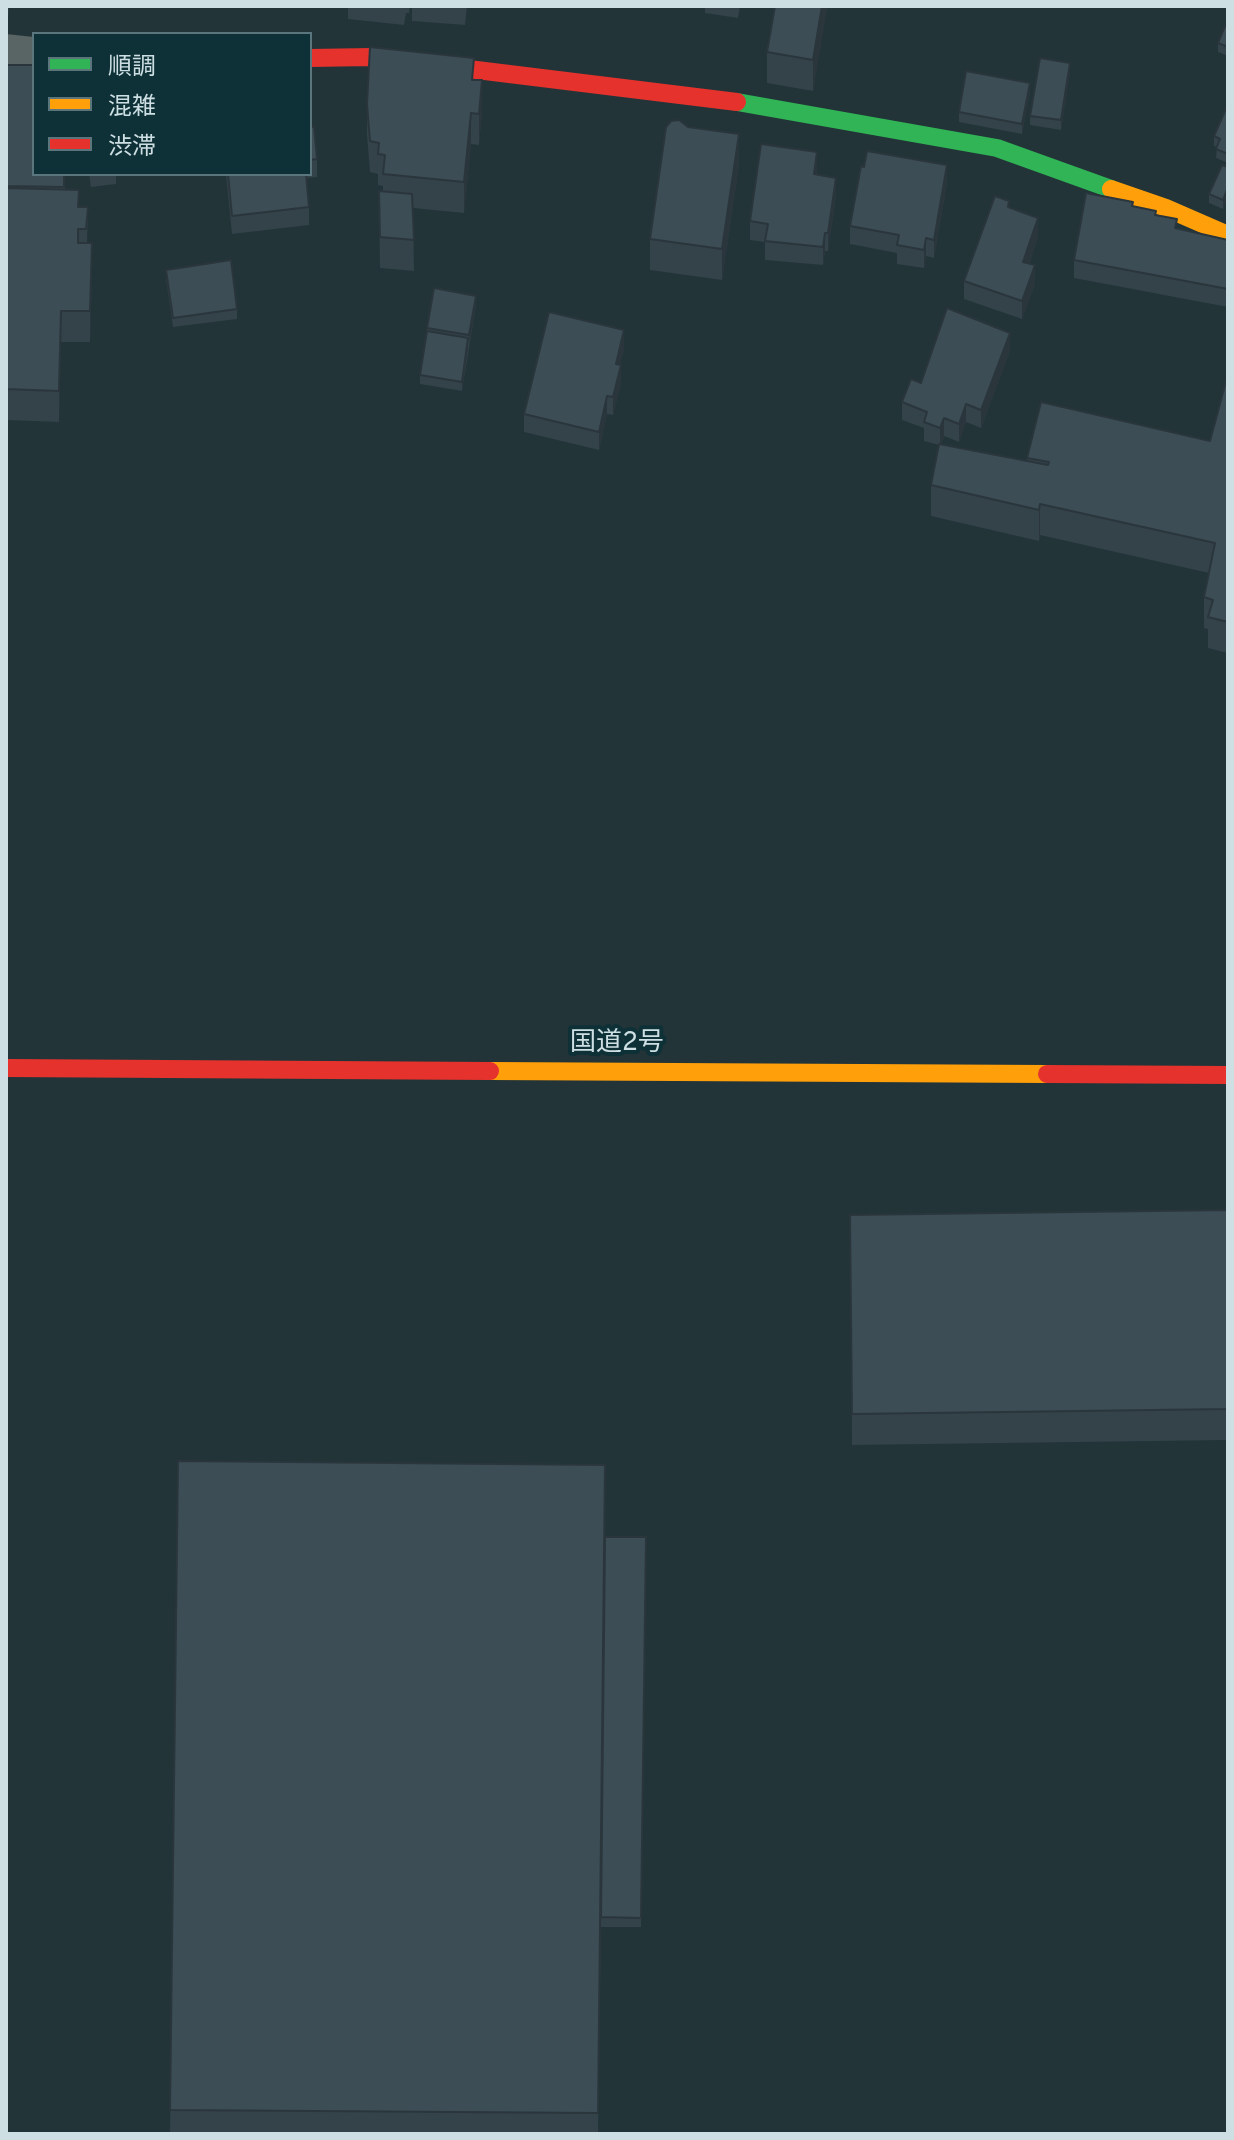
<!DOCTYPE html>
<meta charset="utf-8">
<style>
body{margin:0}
#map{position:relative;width:1234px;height:2140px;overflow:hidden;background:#223438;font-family:Overpass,"Noto Sans JP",sans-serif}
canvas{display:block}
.frame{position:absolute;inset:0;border:8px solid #cddfe3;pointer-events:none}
.legend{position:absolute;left:32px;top:32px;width:280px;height:144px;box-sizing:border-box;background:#0e3037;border:2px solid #5a767c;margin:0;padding:10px 14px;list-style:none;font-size:24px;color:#cddfe3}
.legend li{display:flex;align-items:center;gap:16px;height:40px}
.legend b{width:40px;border:2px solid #5a767c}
</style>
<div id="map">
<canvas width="1234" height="2140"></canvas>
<div class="frame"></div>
<ul class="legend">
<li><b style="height:10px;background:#30b455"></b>順調</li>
<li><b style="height:10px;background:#ff9f0a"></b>混雑</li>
<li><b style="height:10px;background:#e5322d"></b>渋滞</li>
</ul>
</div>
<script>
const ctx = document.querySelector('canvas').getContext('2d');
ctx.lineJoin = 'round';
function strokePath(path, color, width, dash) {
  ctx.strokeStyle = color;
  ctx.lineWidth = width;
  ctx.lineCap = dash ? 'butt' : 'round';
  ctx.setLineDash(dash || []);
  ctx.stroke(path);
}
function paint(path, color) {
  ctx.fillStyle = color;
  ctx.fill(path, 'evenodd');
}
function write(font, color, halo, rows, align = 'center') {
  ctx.font = font + ' Overpass,"Noto Sans JP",sans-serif';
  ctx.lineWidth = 8;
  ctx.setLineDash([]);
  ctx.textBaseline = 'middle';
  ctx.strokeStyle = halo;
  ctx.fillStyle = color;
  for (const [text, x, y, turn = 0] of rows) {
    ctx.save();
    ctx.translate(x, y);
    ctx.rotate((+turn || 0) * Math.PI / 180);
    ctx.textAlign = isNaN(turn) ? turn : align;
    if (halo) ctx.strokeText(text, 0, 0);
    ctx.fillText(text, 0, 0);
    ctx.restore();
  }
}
strokePath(new Path2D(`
 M 6,56 L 34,59`), '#596564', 44);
strokePath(new Path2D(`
 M 737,102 L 997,148 L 1111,189`), '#30b455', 18);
strokePath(new Path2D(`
 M 1111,189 L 1166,208 L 1228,235
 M 490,1071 L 1047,1074`), '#ff9f0a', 18);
strokePath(new Path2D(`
 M 310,58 L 371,57 L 737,102
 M 6,1068 L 490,1071
 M 1047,1074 L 1228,1075`), '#e5322d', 18);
paint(new Path2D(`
 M 6,6 L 9,6 L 8,18 L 6,18 Z
 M 348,6 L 410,6 L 409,13 L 406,13 L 404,25 L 348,19 Z
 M 412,6 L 467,6 L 465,25 L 412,21 Z
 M 691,6 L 740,6 L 738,18 L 705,13 L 705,8 Z
 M 827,6 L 813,91 L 767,83 L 767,52 Z
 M 1228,27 L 1228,56 L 1218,52 L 1218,43 Z
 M 6,65 L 65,174 L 65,190 L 79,207 L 88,207 L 87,243 L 92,274 L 90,342 L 61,342 L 59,422 L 6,420 Z
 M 1070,72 L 1061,130 L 1030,125 L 1030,116 Z
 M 474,80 L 482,111 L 479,145 L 471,144 L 464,213 L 413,208 L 414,271 L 380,268 L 379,191 L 383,192 L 383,186 L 378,185 L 378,174 L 370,172 L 367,135 L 367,104 Z
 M 1030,92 L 1022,134 L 959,122 L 959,112 Z
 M 1228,104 L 1228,163 L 1216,158 L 1217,147 L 1214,146 L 1214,136 Z
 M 310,127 L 317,159 L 317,177 L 306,178 L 309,207 L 309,225 L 232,234 L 226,174 L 310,174 Z
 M 739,165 L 722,280 L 650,270 L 650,239 Z
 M 1228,167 L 1228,196 L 1223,209 L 1209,203 L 1209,194 Z
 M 817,170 L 817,175 L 836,196 L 828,251 L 825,251 L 823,265 L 765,260 L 765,242 L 750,240 L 750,221 Z
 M 89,174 L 116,174 L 116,184 L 91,187 Z
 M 947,183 L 934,258 L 926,256 L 924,268 L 897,264 L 897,253 L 850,244 L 850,226 Z
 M 1133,206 L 1156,215 L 1177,229 L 1228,240 L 1228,307 L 1074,278 L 1074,260 Z
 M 1009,208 L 1038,236 L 1029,264 L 1035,284 L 1022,319 L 964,299 L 964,281 Z
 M 166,270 L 237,309 L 237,319 L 173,327 L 166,279 Z
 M 476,305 L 462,391 L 420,384 L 420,375 L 427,328 Z
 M 624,349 L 620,365 L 621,383 L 613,415 L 607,414 L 599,450 L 524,432 L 524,414 Z
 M 1010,351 L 981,428 L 966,422 L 959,442 L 944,436 L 941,444 L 1027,461 L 1027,458 L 1210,441 L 1228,374 L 1228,653 L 1208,648 L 1208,629 L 1204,628 L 1204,597 L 1209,573 L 1040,535 L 1039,541 L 931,516 L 931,485 L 939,445 L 924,441 L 924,428 L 902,420 L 902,402 L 921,383 Z
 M 1228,1210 L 1228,1440 L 852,1445 L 850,1215 Z
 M 178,1461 L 602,1759 L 646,1537 L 641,1927 L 601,1927 L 598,2134 L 170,2134 Z`), '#34424a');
paint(new Path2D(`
 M 822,6 L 827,6 L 827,11 L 813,91 L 813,60 Z
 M 1070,63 L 1070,72 L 1061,130 L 1061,120 Z
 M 482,80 L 482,111 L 479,145 L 479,114 Z
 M 1030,83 L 1030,92 L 1022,134 L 1022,124 Z
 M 471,113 L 471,144 L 464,213 L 464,182 Z
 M 739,134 L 739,165 L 722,280 L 722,249 Z
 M 817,152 L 817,170 L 814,193 L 814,174 Z
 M 947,165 L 947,183 L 934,258 L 934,240 Z
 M 836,178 L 836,196 L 828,251 L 828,233 Z
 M 1228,187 L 1228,196 L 1223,209 L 1223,200 Z
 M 1038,218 L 1038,236 L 1023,280 L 1023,262 Z
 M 825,233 L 825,251 L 823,265 L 823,247 Z
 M 926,238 L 926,256 L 924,268 L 924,250 Z
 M 92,243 L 92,274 L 90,342 L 90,311 Z
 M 1035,265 L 1035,284 L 1022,319 L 1022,301 Z
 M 476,296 L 476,305 L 469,344 L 469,335 Z
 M 61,311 L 61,342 L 59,422 L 59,391 Z
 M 624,330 L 624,349 L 616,382 L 616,364 Z
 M 1010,333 L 1010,351 L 981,428 L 981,410 Z
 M 468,338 L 468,347 L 462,391 L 462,382 Z
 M 621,365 L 621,383 L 613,415 L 613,397 Z
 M 607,396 L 607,414 L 599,450 L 599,432 Z
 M 966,404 L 966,422 L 959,442 L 959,424 Z
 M 944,418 L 944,436 L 940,446 L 940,428 Z
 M 1040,504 L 1040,535 L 1039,541 L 1039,510 Z`), '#2a363c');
const building = new Path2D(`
 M 775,6 L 822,6 L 813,60 L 767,52 Z
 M 1225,26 L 1228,27 L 1228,47 L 1218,43 Z
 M 370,47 L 474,58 L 472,80 L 482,80 L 479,114 L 471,113 L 464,182 L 383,174 L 385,155 L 378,154 L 379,143 L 370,141 L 367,104 Z
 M 1040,58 L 1070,63 L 1061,120 L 1030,116 Z
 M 6,65 L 34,65 L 34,174 L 64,174 L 64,187 L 6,186 Z
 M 966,71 L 1030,83 L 1022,124 L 959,112 Z
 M 1228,104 L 1228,154 L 1216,149 L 1220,139 L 1214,136 Z
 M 679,120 L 688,127 L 739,134 L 722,249 L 650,239 L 666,127 L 671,121 Z
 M 310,127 L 314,127 L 317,159 L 310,160 Z
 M 761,144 L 817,152 L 814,174 L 836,178 L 828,233 L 825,233 L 823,247 L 765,241 L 768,224 L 750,221 Z
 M 867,151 L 947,165 L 934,240 L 926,238 L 924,250 L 897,245 L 899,235 L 850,226 L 861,166 L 864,167 Z
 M 1222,165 L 1228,167 L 1228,187 L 1223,200 L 1209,194 Z
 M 228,174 L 306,174 L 309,207 L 232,216 Z
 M 6,188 L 79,190 L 78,207 L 88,207 L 86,229 L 78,229 L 78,243 L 92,243 L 90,311 L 61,311 L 59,391 L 6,389 Z
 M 379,191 L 412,194 L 414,240 L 380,237 Z
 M 1086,193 L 1133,202 L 1132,206 L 1156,211 L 1155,215 L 1177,219 L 1175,228 L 1228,240 L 1228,289 L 1074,260 Z
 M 995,196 L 1009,201 L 1008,207 L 1038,218 L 1023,262 L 1035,265 L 1022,301 L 964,281 Z
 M 231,260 L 237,309 L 173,318 L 166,270 Z
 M 434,288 L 476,296 L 469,335 L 427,328 Z
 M 947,308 L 1010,333 L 981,410 L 966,404 L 959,424 L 944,418 L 940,428 L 924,422 L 927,412 L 902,402 L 911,379 L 921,383 Z
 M 549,312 L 624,330 L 616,364 L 621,365 L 613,397 L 607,396 L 599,432 L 524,414 Z
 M 427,331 L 468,338 L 462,382 L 420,375 Z
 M 1228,374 L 1228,622 L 1208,617 L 1213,600 L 1204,597 L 1215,543 L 1040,504 L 1039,510 L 931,485 L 939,444 L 1048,465 L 1049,462 L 1027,458 L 1041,402 L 1210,441 Z
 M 1228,1210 L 1228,1409 L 852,1414 L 850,1215 Z
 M 178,1461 L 605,1465 L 598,2113 L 170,2110 Z
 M 605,1537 L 646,1537 L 641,1918 L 601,1917 Z`);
paint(building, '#3c4d56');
strokePath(building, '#2a363c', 2);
write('26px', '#cddfe3', '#0e3037', [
 ["国道2号",617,1045]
]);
</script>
